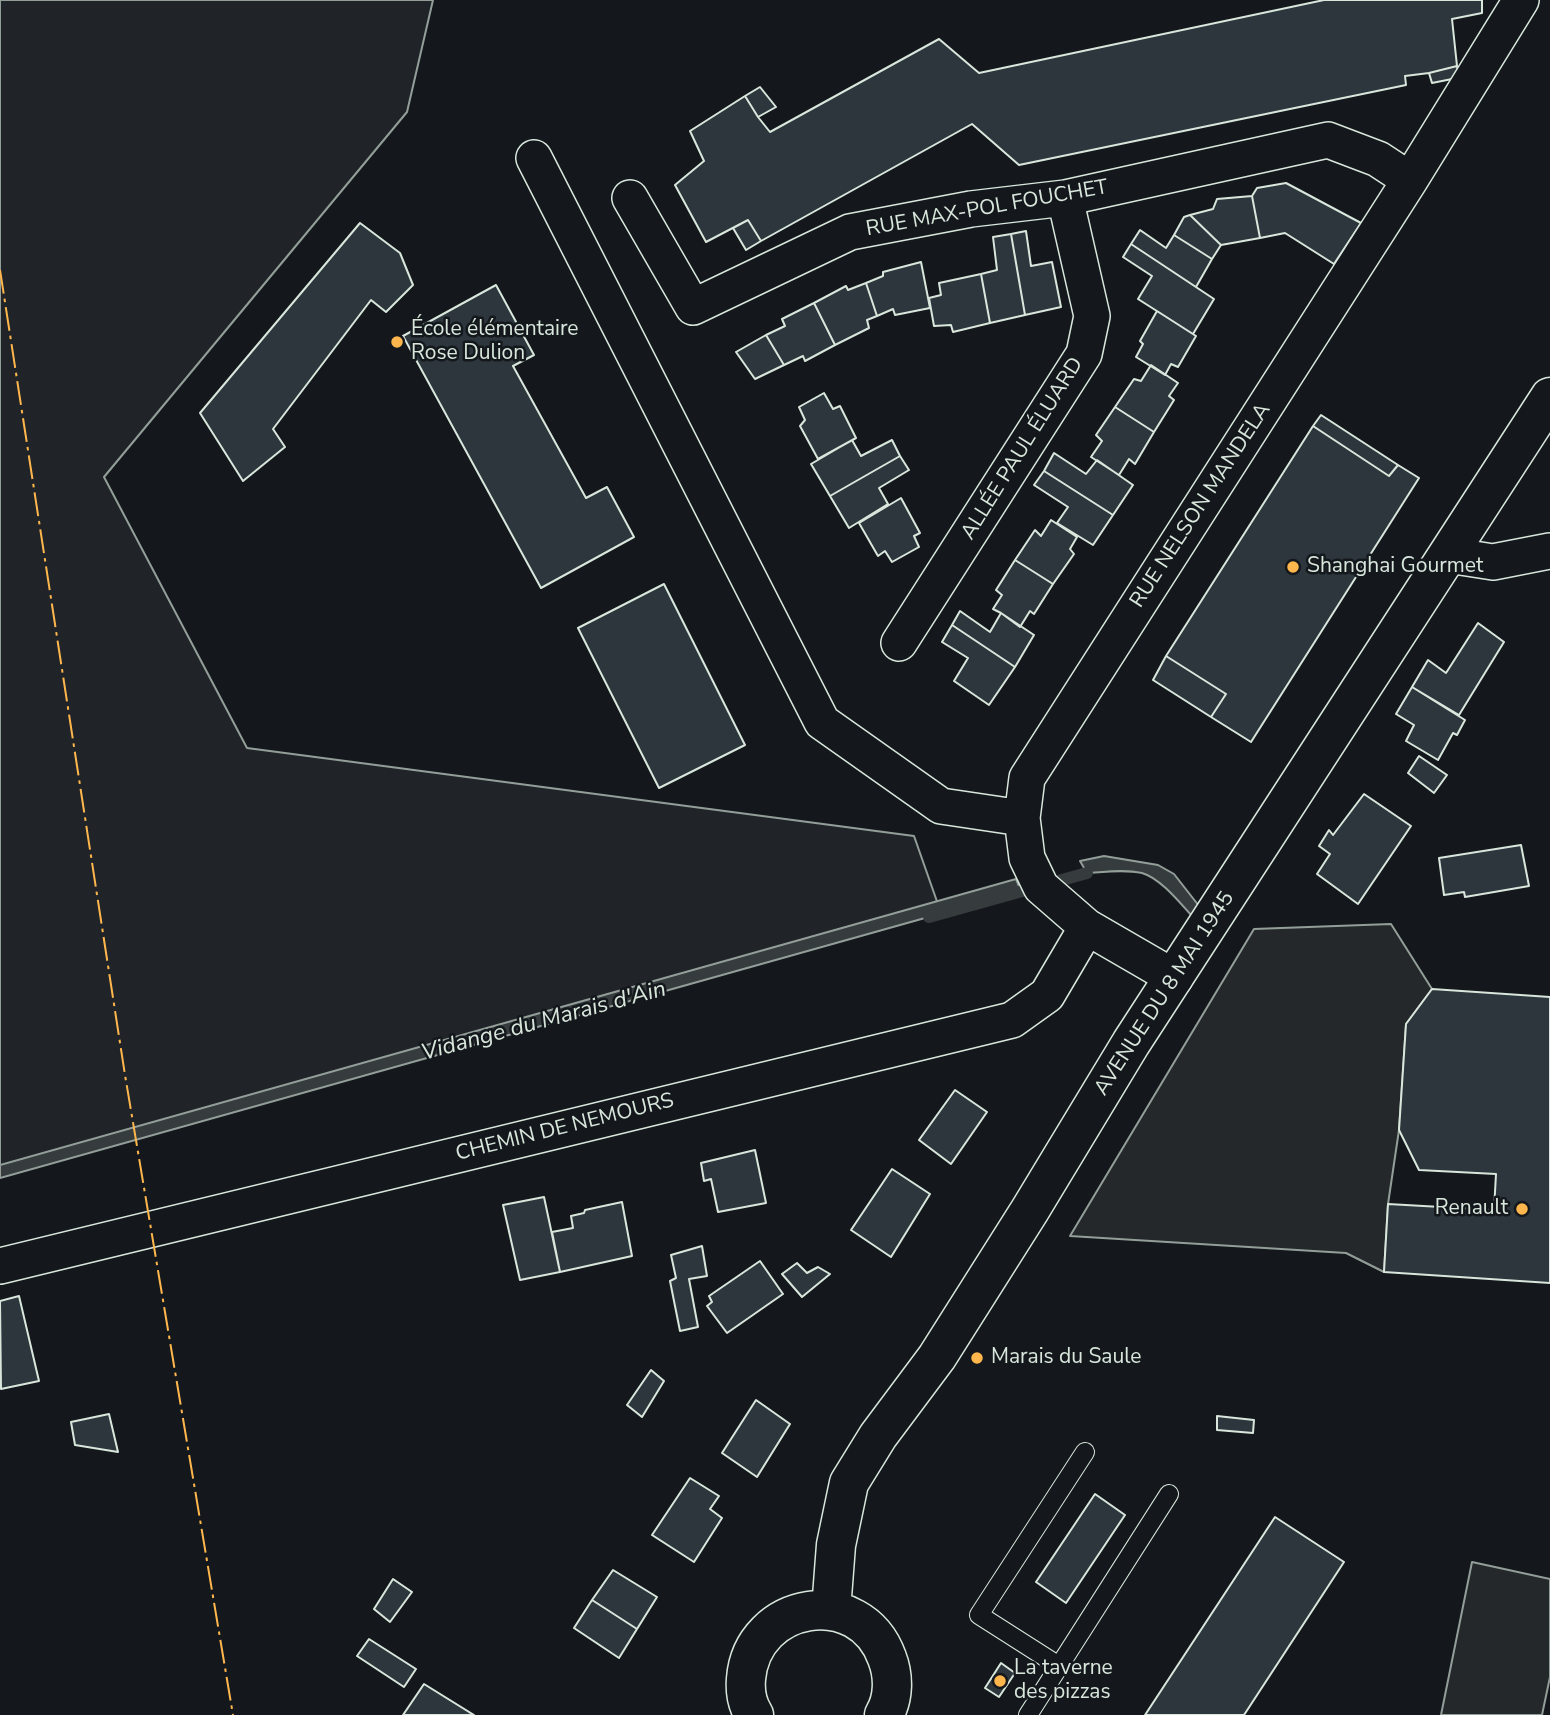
<!DOCTYPE html>
<meta charset="utf-8">
<style>
body{margin:0}
canvas{display:block;background:#14181c}
</style>
<canvas width="1550" height="1715"></canvas>
<script>
const ctx = document.querySelector('canvas').getContext('2d');
ctx.lineJoin = 'round';
function paint(path, color) {
  ctx.fillStyle = color;
  ctx.fill(path, 'evenodd');
}
function strokePath(path, color, width, dash) {
  ctx.strokeStyle = color;
  ctx.lineWidth = width;
  ctx.lineCap = dash ? 'butt' : 'round';
  ctx.setLineDash(dash || []);
  ctx.stroke(path);
}
function write(font, color, halo, rows, align = 'center') {
  ctx.font = font + ' "Nunito Sans",sans-serif';
  ctx.lineWidth = 5;
  ctx.setLineDash([]);
  ctx.textBaseline = 'middle';
  ctx.strokeStyle = halo;
  ctx.fillStyle = color;
  for (const [text, x, y, turn = 0] of rows) {
    ctx.save();
    ctx.translate(x, y);
    ctx.rotate((+turn || 0) * Math.PI / 180);
    ctx.textAlign = isNaN(turn) ? turn : align;
    if (halo) ctx.strokeText(text, 0, 0);
    ctx.fillText(text, 0, 0);
    ctx.restore();
  }
}
const green = new Path2D(`
 M 0,0 L 433,0 L 407,112 L 104,477 L 247,748 L 914,836 L 940,910 L 0,1172 Z`);
paint(green, '#202428');
strokePath(green, '#939e99', 2);
const parking = new Path2D(`
 M 1391,924 L 1432,989 L 1406,1024 L 1399,1130 L 1388,1204 L 1384,1272 L 1346,1253 L 1070,1236 L 1254,929 Z
 M 1472,1562 L 1550,1579 L 1550,1677 L 1542,1715 L 1441,1715 Z`);
paint(parking, '#24282b');
strokePath(parking, '#939e99', 2);
const water = new Path2D(`
 M 1104,856 L 1158,865 L 1174,874 L 1199,906 L 1192,916 C 1180,903 1160,878 1142,873 C 1124,869 1105,872 1087,873 L 1080,861 Z
 M 1016,879 L 1021,891 L 0,1178 L 0,1165 Z`);
paint(water, '#363b3e');
strokePath(water, '#939e99', 2);
strokePath(new Path2D(`
 M 929,917 L 1087,873`), '#363b3e', 12);
const building = new Path2D(`
 M 1324,0 L 1482,0 L 1482,13 L 1452,19 L 1457,66 L 1429,73 L 1405,76 L 1406,85 L 1019,165 L 972,124 L 761,241 L 748,220 L 706,242 L 675,185 L 704,161 L 690,131 L 745,96 L 758,117 L 770,132 L 939,39 L 979,73 Z
 M 1457,66 L 1458,71 L 1457,78 L 1432,83 L 1429,73 Z
 M 760,87 L 776,107 L 758,117 L 745,96 Z
 M 1286,183 L 1361,223 L 1334,264 L 1285,233 L 1260,238 L 1252,196 L 1257,188 Z
 M 1252,196 L 1260,238 L 1221,245 L 1190,215 L 1213,209 L 1217,199 Z
 M 1190,215 L 1221,245 L 1212,259 L 1174,235 L 1184,217 Z
 M 748,220 L 761,241 L 746,250 L 733,228 Z
 M 360,223 L 400,253 L 413,285 L 386,312 L 371,300 L 273,429 L 285,447 L 243,481 L 200,413 Z
 M 1140,230 L 1166,248 L 1174,235 L 1212,259 L 1196,287 L 1131,244 Z
 M 1026,231 L 1031,266 L 1052,262 L 1061,307 L 1025,315 L 1011,234 Z
 M 1011,234 L 1025,315 L 990,323 L 981,274 L 997,270 L 993,237 Z
 M 1131,244 L 1214,299 L 1193,334 L 1138,299 L 1152,276 L 1123,257 Z
 M 921,262 L 930,308 L 895,315 L 893,309 L 877,316 L 866,283 L 883,276 L 883,272 Z
 M 981,274 L 990,323 L 953,332 L 951,325 L 934,326 L 929,298 L 941,295 L 939,283 Z
 M 866,283 L 877,316 L 867,320 L 869,328 L 835,345 L 814,303 L 846,286 L 848,290 Z
 M 496,285 L 534,355 L 513,366 L 586,498 L 607,487 L 634,537 L 541,588 L 403,336 Z
 M 814,303 L 835,345 L 805,361 L 803,356 L 784,365 L 766,335 L 785,326 L 782,319 Z
 M 1157,311 L 1196,336 L 1178,367 L 1171,364 L 1165,375 L 1136,357 L 1143,344 L 1140,341 Z
 M 766,335 L 784,365 L 755,379 L 736,352 Z
 M 1151,365 L 1178,383 L 1169,396 L 1174,400 L 1154,432 L 1115,407 L 1134,379 L 1141,381 Z
 M 824,393 L 833,409 L 840,406 L 856,438 L 818,459 L 800,426 L 805,420 L 799,407 Z
 M 1115,407 L 1154,432 L 1135,464 L 1129,459 L 1119,475 L 1091,457 L 1102,441 L 1096,435 Z
 M 1321,415 L 1398,465 L 1389,476 L 1313,426 Z
 M 1313,426 L 1389,476 L 1398,465 L 1419,478 L 1251,742 L 1211,717 L 1226,694 L 1166,656 Z
 M 852,440 L 861,456 L 892,440 L 900,456 L 830,496 L 811,464 Z
 M 1054,453 L 1086,474 L 1097,460 L 1133,485 L 1113,515 L 1044,471 Z
 M 900,456 L 909,470 L 879,488 L 888,504 L 849,528 L 830,496 Z
 M 1044,471 L 1113,515 L 1093,545 L 1057,523 L 1068,507 L 1034,485 Z
 M 901,498 L 920,533 L 914,536 L 919,547 L 892,562 L 885,551 L 878,556 L 859,523 Z
 M 1051,520 L 1077,537 L 1070,549 L 1074,554 L 1053,584 L 1015,560 L 1035,530 L 1041,536 Z
 M 1015,560 L 1053,584 L 1034,614 L 1030,611 L 1020,627 L 1001,613 L 993,609 L 1002,595 L 996,590 Z
 M 664,584 L 745,745 L 659,788 L 578,628 Z
 M 960,611 L 990,632 L 1001,613 L 1034,635 L 1015,667 L 952,625 Z
 M 1478,623 L 1504,642 L 1459,715 L 1412,687 L 1428,660 L 1446,673 Z
 M 952,625 L 1015,667 L 989,705 L 954,681 L 968,658 L 942,642 Z
 M 1166,656 L 1226,694 L 1211,717 L 1153,680 Z
 M 1412,687 L 1465,720 L 1457,735 L 1453,733 L 1438,760 L 1406,741 L 1414,725 L 1396,714 Z
 M 1419,756 L 1447,775 L 1434,793 L 1408,773 Z
 M 1364,794 L 1411,826 L 1358,904 L 1317,874 L 1330,854 L 1319,846 L 1329,830 L 1333,835 Z
 M 1521,845 L 1529,886 L 1465,897 L 1464,892 L 1444,895 L 1439,858 Z
 M 1432,989 L 1550,997 L 1550,1283 L 1384,1272 L 1388,1204 L 1494,1210 L 1496,1174 L 1419,1170 L 1399,1130 L 1406,1024 Z
 M 955,1090 L 987,1112 L 951,1164 L 919,1140 Z
 M 755,1150 L 766,1203 L 718,1212 L 711,1179 L 704,1181 L 701,1163 Z
 M 892,1169 L 930,1194 L 891,1257 L 851,1230 Z
 M 544,1197 L 560,1272 L 520,1280 L 503,1205 Z
 M 622,1202 L 632,1256 L 560,1272 L 552,1232 L 573,1228 L 571,1216 L 584,1213 L 585,1210 Z
 M 702,1246 L 707,1276 L 689,1279 L 698,1327 L 680,1331 L 670,1281 L 676,1278 L 671,1255 Z
 M 760,1261 L 783,1294 L 727,1333 L 707,1306 L 712,1302 L 709,1296 Z
 M 797,1263 L 807,1273 L 818,1267 L 830,1274 L 802,1297 L 782,1274 Z
 M 19,1296 L 39,1381 L 1,1389 L 0,1301 Z
 M 651,1370 L 664,1381 L 642,1417 L 627,1405 Z
 M 756,1400 L 790,1424 L 757,1477 L 722,1453 Z
 M 109,1414 L 118,1452 L 75,1445 L 71,1422 Z
 M 1217,1416 L 1254,1420 L 1253,1433 L 1217,1430 Z
 M 690,1478 L 719,1496 L 710,1509 L 722,1518 L 694,1562 L 652,1535 Z
 M 1095,1494 L 1125,1515 L 1066,1603 L 1036,1582 Z
 M 1275,1517 L 1344,1562 L 1244,1715 L 1145,1715 Z
 M 613,1570 L 657,1597 L 637,1629 L 592,1600 Z
 M 393,1579 L 412,1592 L 390,1622 L 374,1609 Z
 M 592,1600 L 637,1629 L 619,1658 L 574,1628 Z
 M 369,1639 L 416,1669 L 404,1687 L 357,1656 Z
 M 1001,1663 L 1015,1673 L 999,1697 L 985,1688 Z
 M 424,1684 L 474,1715 L 403,1715 Z`);
paint(building, '#2c363c');
strokePath(building, '#d8e6dc', 2);
const service = new Path2D(`
 M 1059,1666 L 979,1615 L 1085,1452
 M 1028,1715 L 1169,1494`);
const minor = new Path2D(`
 M 534,158 L 822,722 L 941,806 L 1022,818
 M 630,198 L 693,307 L 850,232 L 971,209 L 1065,198 L 1328,140 L 1378,159 L 1410,180
 M 1448,555 L 1493,562 L 1550,551
 M 899,643 L 1084,354 L 1092,316 L 1065,198
 M 1175,978 L 1087,927 L 1041,887 L 1027,858 L 1022,818 L 1027,778 L 1410,180 L 1521,0
 M 0,1266 L 1012,1020 L 1047,995 L 1087,927`);
const secondary = new Path2D(`
 M 831,1610 L 836,1545 L 849,1483 L 878,1436 L 937,1357 L 1030,1210 L 1131,1043 L 1550,397
 M 754,1715 C 747,1704 745,1691 746,1679 C 752,1601 860,1583 887,1658 C 894,1676 894,1698 884,1715`);
strokePath(service, '#d8e6dc', 20);
strokePath(minor, '#d8e6dc', 38);
strokePath(secondary, '#d8e6dc', 41);
strokePath(service, '#14181c', 18);
strokePath(minor, '#14181c', 35);
strokePath(secondary, '#14181c', 38);
strokePath(new Path2D(`
 M 0,270 L 125,1075 L 233,1715`), '#ffb74d', 2, [24, 5, 3.5, 5]);
for (const [x, y, r, color] of [
 [397,342,7,"#ffb74d"],
 [1293,567,7,"#ffb74d"],
 [1522,1209,7,"#ffb74d"],
 [977,1358,7,"#ffb74d"],
 [1000,1681,7,"#ffb74d"]
]) {
  const dot = new Path2D();
  dot.arc(x, y, r, 0, 2 * Math.PI);
  ctx.fillStyle = color;
  ctx.fill(dot);
  strokePath(dot, '#14181c', 2.5);
}
write('21px', '#d8e6dc', '#14181c', [
 ["RUE MAX-POL FOUCHET",987,209,-10],
 ["ALLÉE PAUL ÉLUARD",1023,449,-58],
 ["RUE NELSON MANDELA",1201,506,-57],
 ["AVENUE DU 8 MAI 1945",1165,994,-57],
 ["CHEMIN DE NEMOURS",565,1128,-14]
]);
write('21px', '#d8e6dc', '#14181c', [
 ["École élémentaire",411,330],
 ["Rose Dulion",411,354],
 ["Shanghai Gourmet",1307,567],
 ["Renault",1508,1209,"right"],
 ["Marais du Saule",991,1358],
 ["La taverne",1014,1669],
 ["des pizzas",1014,1693]
], 'left');
write('italic 23px', '#d8e6dc', '#14181c', [
 ["Vidange du Marais d'Ain",544,1022,-15]
]);
</script>
